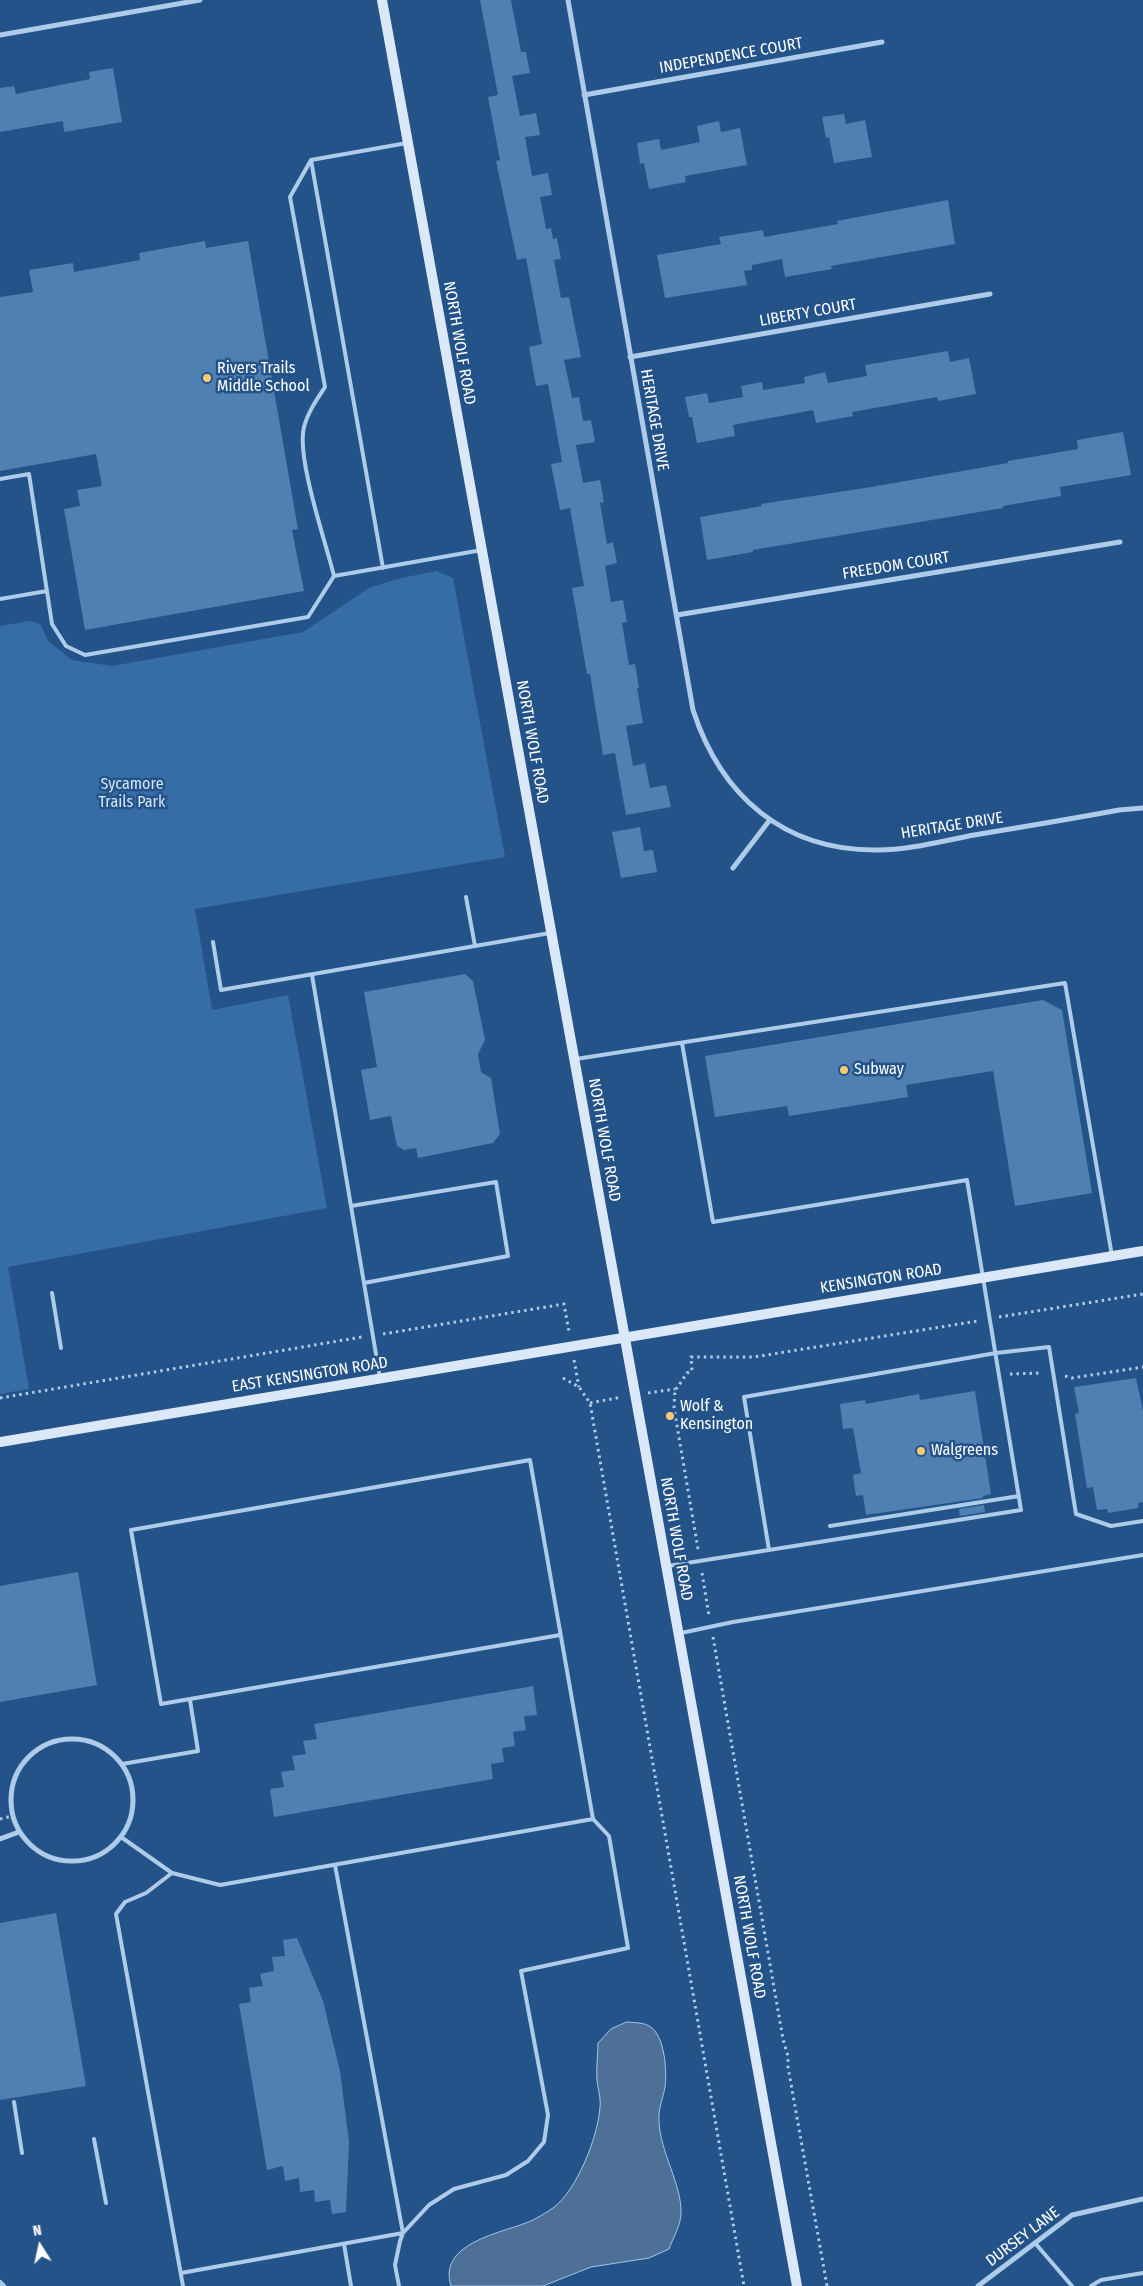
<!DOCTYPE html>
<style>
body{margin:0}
#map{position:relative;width:1143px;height:2286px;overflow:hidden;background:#235389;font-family:"Fira Sans Condensed",sans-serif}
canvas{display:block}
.north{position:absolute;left:15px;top:2221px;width:50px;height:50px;-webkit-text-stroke:4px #235389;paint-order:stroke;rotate:350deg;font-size:14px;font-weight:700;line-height:20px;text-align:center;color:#fff}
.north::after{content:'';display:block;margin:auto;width:18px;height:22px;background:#fff;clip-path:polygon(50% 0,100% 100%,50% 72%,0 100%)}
</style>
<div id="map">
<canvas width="1143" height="2286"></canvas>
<div class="north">N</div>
</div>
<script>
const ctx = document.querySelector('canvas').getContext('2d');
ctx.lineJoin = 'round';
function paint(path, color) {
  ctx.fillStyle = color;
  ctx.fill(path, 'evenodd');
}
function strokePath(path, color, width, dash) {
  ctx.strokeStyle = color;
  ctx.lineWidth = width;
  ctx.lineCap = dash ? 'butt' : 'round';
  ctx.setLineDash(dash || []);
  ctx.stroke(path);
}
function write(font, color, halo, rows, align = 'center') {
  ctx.font = font + ' "Fira Sans Condensed",sans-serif';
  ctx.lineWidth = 5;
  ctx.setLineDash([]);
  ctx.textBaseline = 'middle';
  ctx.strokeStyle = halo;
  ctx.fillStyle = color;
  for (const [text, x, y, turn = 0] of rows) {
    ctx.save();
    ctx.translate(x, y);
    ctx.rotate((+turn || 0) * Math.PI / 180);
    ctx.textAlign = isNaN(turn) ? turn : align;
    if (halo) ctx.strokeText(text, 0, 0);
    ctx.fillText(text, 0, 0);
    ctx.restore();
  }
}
paint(new Path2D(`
 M 436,571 L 453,578 L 505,857 L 195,909 L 212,1010 L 288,995 L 327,1208 L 8,1267 L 29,1389 L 0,1394 L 0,626 L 30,621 L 40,624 L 49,642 L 72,660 L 112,666 L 303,632 L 369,588 L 397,579 Z`), '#376da6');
const water = new Path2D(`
 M 627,2022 C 637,2023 648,2022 655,2031 C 665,2044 667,2071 665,2087 C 663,2099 658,2108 659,2121 C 660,2152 682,2185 681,2213 C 681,2225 673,2238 669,2249 L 649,2258 L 591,2267 L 543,2286 L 451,2286 C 438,2245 496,2234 523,2224 C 533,2221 544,2214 553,2208 C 577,2190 598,2137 600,2107 C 601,2098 598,2089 597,2081 C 596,2068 598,2055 598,2043 L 611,2029 Z`);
paint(water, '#4e6f96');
strokePath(water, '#a3c7eb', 1);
strokePath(new Path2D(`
 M 0,2283 L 3,2286`), '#a3c7eb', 6);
paint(new Path2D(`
 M 480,0 L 511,0 L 521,52 L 526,52 L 530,73 L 512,76 L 520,116 L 536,113 L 540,135 L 525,137 L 532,176 L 548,173 L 552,195 L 540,197 L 546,229 L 551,228 L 553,239 L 557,238 L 561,259 L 554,260 L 561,298 L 569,297 L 581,357 L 564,360 L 572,398 L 579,397 L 583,421 L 591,420 L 595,442 L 576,445 L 583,483 L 600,480 L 604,502 L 600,503 L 607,544 L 613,542 L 617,563 L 605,566 L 611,602 L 623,600 L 627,622 L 622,623 L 629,665 L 635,664 L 639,688 L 637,688 L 643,723 L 626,726 L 633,766 L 645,763 L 650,788 L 666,785 L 671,807 L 626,815 L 615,753 L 603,755 L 590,674 L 587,674 L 572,588 L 584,586 L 570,508 L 560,510 L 551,464 L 562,462 L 548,384 L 536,386 L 529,347 L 542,344 L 526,258 L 517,260 L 496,161 L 500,160 L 488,97 L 498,95 Z
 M 113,68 L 122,122 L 64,132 L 63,121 L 0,132 L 0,88 L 14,86 L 16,94 L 90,79 L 89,72 Z
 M 844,114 L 846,124 L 865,120 L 872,157 L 834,163 L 829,137 L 826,138 L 822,117 Z
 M 719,121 L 721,132 L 740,128 L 747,165 L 685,176 L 686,182 L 649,189 L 644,163 L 640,164 L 637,143 L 659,139 L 661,150 L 700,142 L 697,126 Z
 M 948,200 L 955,244 L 831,266 L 832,269 L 785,277 L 782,259 L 752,265 L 752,270 L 744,271 L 747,285 L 665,298 L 657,255 L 721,244 L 719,237 L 763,230 L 764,237 L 838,224 L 837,221 Z
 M 205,241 L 206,248 L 248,241 L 298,529 L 292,530 L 304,591 L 85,630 L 64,509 L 80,506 L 77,490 L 102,486 L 96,454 L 0,471 L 0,297 L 33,292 L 29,270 L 73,263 L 74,272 L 140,260 L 139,253 Z
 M 948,351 L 950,362 L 969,358 L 976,394 L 938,401 L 937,397 L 852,412 L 853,416 L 816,423 L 813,410 L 733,425 L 735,436 L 697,443 L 692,417 L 689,417 L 685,397 L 707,393 L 709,403 L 743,397 L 741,386 L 762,382 L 763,390 L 805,383 L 804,377 L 825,372 L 828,383 L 867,376 L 865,365 Z
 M 1123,432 L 1131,475 L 1060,487 L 1061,496 L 1003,506 L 1003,508 L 753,550 L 753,552 L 707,560 L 700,517 L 762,506 L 761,504 L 871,487 L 1008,463 L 1008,461 L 1078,449 L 1077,440 Z
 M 640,827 L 644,851 L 653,850 L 657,872 L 621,878 L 612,832 Z
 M 465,974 L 473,981 L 485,1040 L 478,1054 L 481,1072 L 491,1078 L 500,1134 L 493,1143 L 418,1158 L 416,1148 L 404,1150 L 397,1146 L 391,1116 L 370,1120 L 361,1070 L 377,1067 L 364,992 Z
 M 1043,1000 L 1062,1010 L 1092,1193 L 1015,1206 L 993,1071 L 906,1085 L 908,1097 L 789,1116 L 787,1106 L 715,1117 L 705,1056 Z
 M 1136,1378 L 1143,1411 L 1143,1502 L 1138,1503 L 1138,1508 L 1108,1513 L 1107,1509 L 1097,1510 L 1093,1487 L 1087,1488 L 1075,1414 L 1079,1413 L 1074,1387 Z
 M 975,1391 L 991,1494 L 983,1496 L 983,1498 L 866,1515 L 863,1495 L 856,1496 L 853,1475 L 861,1473 L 853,1428 L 843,1429 L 840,1404 L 865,1400 L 866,1404 L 919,1394 L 920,1400 Z
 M 984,1505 L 985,1512 L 960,1516 L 959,1509 Z
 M 78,1572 L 97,1685 L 0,1702 L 0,1586 Z
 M 533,1686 L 537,1715 L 524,1716 L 526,1730 L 513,1732 L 515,1746 L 502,1748 L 504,1762 L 491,1764 L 493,1779 L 274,1817 L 270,1789 L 284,1787 L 281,1772 L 295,1770 L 292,1756 L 306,1754 L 303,1741 L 317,1739 L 314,1724 Z
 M 56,1913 L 86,2086 L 0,2100 L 0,1923 Z
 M 297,1938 L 323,2001 L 340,2071 L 349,2142 L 346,2212 L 332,2214 L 330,2200 L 315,2202 L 314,2190 L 300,2192 L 299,2178 L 285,2181 L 283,2166 L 267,2170 L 239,2004 L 251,2002 L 249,1988 L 263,1986 L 260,1974 L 274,1971 L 272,1957 L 285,1956 L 283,1940 Z`), '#507fb2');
strokePath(new Path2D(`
 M 999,1317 L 1143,1294
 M 383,1334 L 564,1304 L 569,1332
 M 574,1360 L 579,1387
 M 1010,1374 L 1042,1373
 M 1065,1376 L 1072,1378 L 1143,1367
 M 563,1378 L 579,1387 L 590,1403 L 744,2286
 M 648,1393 L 675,1389
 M 0,1398 L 362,1337
 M 590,1403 L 622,1397
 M 698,1549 L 674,1408 L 675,1389 L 677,1388 L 687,1373 L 692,1371 L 691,1357 L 754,1357 L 978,1321
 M 702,1573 L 709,1616
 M 713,1637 L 783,2039 L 788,2056 L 788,2067 L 827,2286
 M 0,1819 L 12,1816`), '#afcbea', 3, [2.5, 4]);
strokePath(new Path2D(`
 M 311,160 L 290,197 L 325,387 C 317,399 308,412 304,427 C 296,457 326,543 334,576
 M 311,160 L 383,568
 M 311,160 L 407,143
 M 0,479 L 29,474 L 52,624 L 66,646 L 85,655 L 308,617 L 334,576 L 482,550
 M 0,599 L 47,591
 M 466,897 L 475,946
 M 213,942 L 221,990 L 550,933
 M 312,975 L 380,1378
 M 576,1059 L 1065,983 L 1112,1256
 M 351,1206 L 496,1182 L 508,1256 L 364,1283
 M 52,1293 L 61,1348
 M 830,1526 L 1019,1496
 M 769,1550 L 744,1397 L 996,1353 L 1049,1347 L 1076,1514 L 1111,1526 L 1143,1521
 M 668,1566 L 1021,1510 L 967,1180 L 713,1222 L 682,1043
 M 681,1633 L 733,1622 L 1143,1555
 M 122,1764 L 198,1751 L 190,1700
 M 121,1837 L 172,1873 L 220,1885 L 593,1819
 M 172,1873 L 146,1893 L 125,1902 L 116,1914 L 183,2286
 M 14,2102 L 22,2153
 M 94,2139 L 106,2203
 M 1035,2243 L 1072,2286
 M 344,2244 L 351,2286
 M 181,2273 L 403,2233 L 335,1865
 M 399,2286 L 395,2265 L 400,2241 L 403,2233 L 429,2205 L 454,2189 L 506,2175 L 528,2161 L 544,2142 L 548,2115 L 521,1971 L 628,1948 L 609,1836 L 593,1819 L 530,1460 L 131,1530 L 161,1704 L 560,1635
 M 1091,2286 L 1101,2280 L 1143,2273`), '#afcbea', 4);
strokePath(new Path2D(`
 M 568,0 L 693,710 C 721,796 784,851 877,850 C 909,850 942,841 974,835 C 1022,827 1071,819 1119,810 L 1143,808
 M 0,35 L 200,0
 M 584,95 L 882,42
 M 630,357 L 990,294
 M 677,615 L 1120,542
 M 733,868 L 769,821
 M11 1800a61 61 0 1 1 122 0a61 61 0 1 1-122 0Z
 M 0,1839 L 19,1832
 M 978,2286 L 1072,2215 L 1143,2199`), '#afcbea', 5);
strokePath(new Path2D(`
 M 382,0 L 797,2286
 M 0,1442 L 1143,1251`), '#dae8f8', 10);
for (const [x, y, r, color] of [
 [207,378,5,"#f5cb72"],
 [844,1070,5,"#f5cb72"],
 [670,1416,5,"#f5cb72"],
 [921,1451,5,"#f5cb72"]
]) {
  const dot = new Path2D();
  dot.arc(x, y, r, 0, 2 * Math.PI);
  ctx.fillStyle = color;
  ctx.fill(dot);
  strokePath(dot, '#235389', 2);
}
write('16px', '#fff', '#235389', [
 ["INDEPENDENCE COURT",731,56,-10],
 ["LIBERTY COURT",808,313,-10],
 ["NORTH WOLF ROAD",459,343,80],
 ["HERITAGE DRIVE",654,420,80],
 ["FREEDOM COURT",896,566,-9],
 ["NORTH WOLF ROAD",532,742,80],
 ["HERITAGE DRIVE",952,826,-9],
 ["NORTH WOLF ROAD",604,1140,80],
 ["KENSINGTON ROAD",881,1279,-9],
 ["EAST KENSINGTON ROAD",310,1375,-9],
 ["NORTH WOLF ROAD",676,1539,80],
 ["NORTH WOLF ROAD",749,1937,80],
 ["DURSEY LANE",1023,2237,-37]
]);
write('16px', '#fff', '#235389', [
 ["Rivers Trails",217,369],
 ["Middle School",217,387],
 ["Subway",854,1070],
 ["Wolf &",680,1407],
 ["Kensington",680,1425],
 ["Walgreens",931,1451]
], 'left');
write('16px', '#d3e5f7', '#235389', [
 ["Sycamore",132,785],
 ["Trails Park",132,803]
]);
</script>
